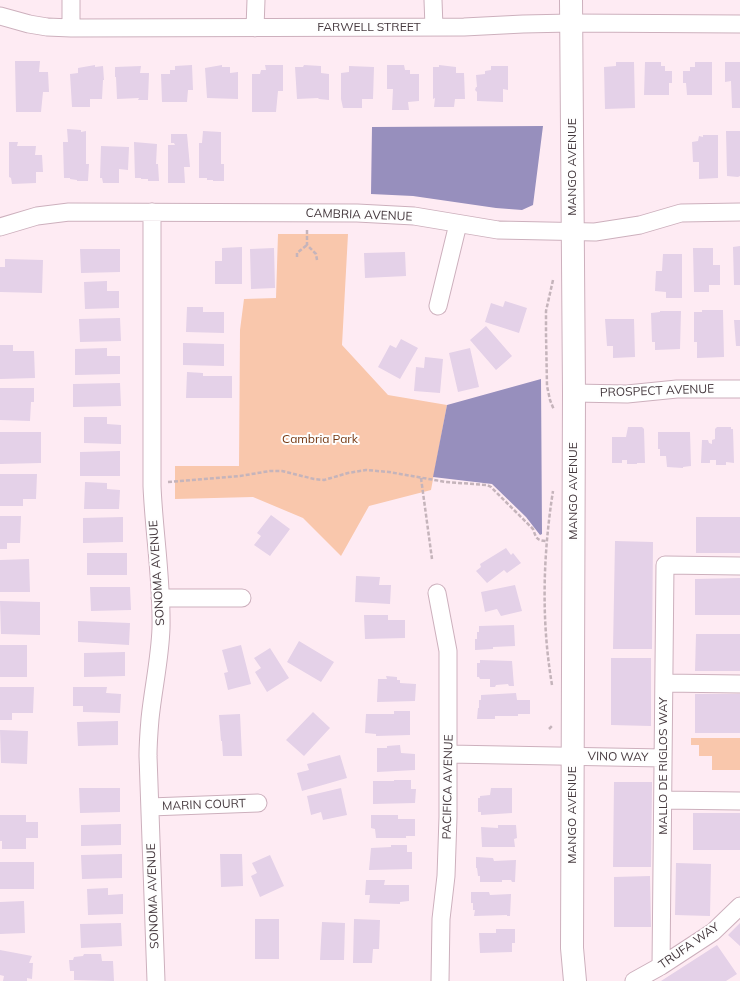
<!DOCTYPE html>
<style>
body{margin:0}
canvas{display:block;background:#feebf3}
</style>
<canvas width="740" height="981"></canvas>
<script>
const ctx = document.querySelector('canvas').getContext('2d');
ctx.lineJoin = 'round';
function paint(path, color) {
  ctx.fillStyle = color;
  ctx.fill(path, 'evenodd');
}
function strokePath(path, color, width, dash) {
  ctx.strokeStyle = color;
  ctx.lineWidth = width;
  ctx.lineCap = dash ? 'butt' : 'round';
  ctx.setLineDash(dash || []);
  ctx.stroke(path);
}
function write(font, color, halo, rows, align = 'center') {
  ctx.font = font + ' Mulish,sans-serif';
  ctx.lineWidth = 4;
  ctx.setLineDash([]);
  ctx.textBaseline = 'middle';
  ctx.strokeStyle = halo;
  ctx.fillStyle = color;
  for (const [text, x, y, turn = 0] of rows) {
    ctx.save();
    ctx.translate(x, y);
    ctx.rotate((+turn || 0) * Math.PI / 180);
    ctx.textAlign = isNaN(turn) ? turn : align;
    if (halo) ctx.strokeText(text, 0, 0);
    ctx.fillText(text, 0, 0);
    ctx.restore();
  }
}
paint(new Path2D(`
 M 278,234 L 348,234 L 342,345 L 388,395 L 447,405 L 431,490 L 369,506 L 341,556 L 303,518 L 253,497 L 175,499 L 175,466 L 239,466 L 240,330 L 244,299 L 276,298 Z
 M 691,738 L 740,738 L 740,770 L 712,770 L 712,756 L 699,756 L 699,745 L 691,745 Z`), '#f9c7ac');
paint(new Path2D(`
 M 543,126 L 533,205 L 522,210 L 496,208 L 413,196 L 371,194 L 372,127 Z
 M 541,379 L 542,534 L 540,535 L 526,517 L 492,484 L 433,477 L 447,405 Z`), '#978fbd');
paint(new Path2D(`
 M 15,61 L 40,61 L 39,72 L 48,72 L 49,92 L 43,92 L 41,112 L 16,112 Z
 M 616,62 L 634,62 L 635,108 L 605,109 L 604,67 L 616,66 Z
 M 645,62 L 661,62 L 661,66 L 665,66 L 665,71 L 672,71 L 672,83 L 669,83 L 669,95 L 644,95 Z
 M 695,62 L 712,62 L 712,95 L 687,95 L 686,83 L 683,83 L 683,71 L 690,71 L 690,67 L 695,67 Z
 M 725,62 L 740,62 L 740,108 L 732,108 L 731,81 L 725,82 Z
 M 95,65 L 95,67 L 103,66 L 104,80 L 103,80 L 102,99 L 90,99 L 90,107 L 72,107 L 70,74 L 78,73 L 78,68 Z
 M 192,65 L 193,90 L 188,90 L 187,102 L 162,102 L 161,74 L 170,74 L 170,70 L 175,70 L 175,66 Z
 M 222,65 L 222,67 L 230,67 L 230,73 L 238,72 L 238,99 L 207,98 L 205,68 Z
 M 265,65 L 283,65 L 283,91 L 278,91 L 276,112 L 252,112 L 252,74 L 260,74 L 261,70 L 266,70 Z
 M 304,65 L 321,66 L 321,73 L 329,74 L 329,100 L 319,99 L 318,98 L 297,99 L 295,67 L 303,67 Z
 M 387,65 L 404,65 L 405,70 L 410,70 L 410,74 L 419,74 L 419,101 L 408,102 L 409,110 L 392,110 L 393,89 L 387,89 Z
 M 439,65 L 456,67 L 456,73 L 464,73 L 465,99 L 455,99 L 454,107 L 434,107 L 435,98 L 433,99 L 433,67 L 439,67 Z
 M 141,66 L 140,73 L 149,73 L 148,100 L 138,100 L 139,98 L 117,99 L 116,77 L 115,77 L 115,67 Z
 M 349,66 L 374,67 L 373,99 L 362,99 L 362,108 L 343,108 L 341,99 L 341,73 L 349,72 Z
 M 491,66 L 508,66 L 508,90 L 503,89 L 503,102 L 477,101 L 477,92 L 475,90 L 476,87 L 477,87 L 476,75 L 485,74 L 485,71 L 491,70 Z
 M 67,129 L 81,130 L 81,132 L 86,131 L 86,164 L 89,164 L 88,181 L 77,181 L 77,180 L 70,179 L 70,178 L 64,178 L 63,142 L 68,142 Z
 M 203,131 L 221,132 L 221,164 L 224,164 L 224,181 L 213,181 L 213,180 L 207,180 L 207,178 L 199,178 L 199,143 L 202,143 Z
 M 726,131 L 740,131 L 740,176 L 738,177 L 727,176 Z
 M 171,134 L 187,134 L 190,167 L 184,167 L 185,183 L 168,183 L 168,145 L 175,145 L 174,143 L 171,143 Z
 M 703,135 L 718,135 L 718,178 L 699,179 L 699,162 L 693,162 L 692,142 L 698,141 L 699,136 L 703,137 Z
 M 9,142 L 18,142 L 17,146 L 36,146 L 35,155 L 42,155 L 43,172 L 36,172 L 36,183 L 12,184 L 11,178 L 9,177 Z
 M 134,142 L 157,144 L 156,164 L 158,164 L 159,181 L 148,181 L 148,179 L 141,179 L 141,178 L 135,178 Z
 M 101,146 L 129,147 L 128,170 L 119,169 L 119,183 L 103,183 L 102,178 L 100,178 Z
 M 740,246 L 740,285 L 734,285 L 733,247 Z
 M 242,247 L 242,284 L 215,284 L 215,261 L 222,261 L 222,248 Z
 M 274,248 L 275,288 L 251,289 L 250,249 Z
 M 693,248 L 713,248 L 713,265 L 720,265 L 720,285 L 709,285 L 709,292 L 694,292 Z
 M 80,249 L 120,249 L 120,272 L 81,273 Z
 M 405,252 L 406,276 L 365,278 L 364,253 Z
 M 663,254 L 682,254 L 682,298 L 666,298 L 666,292 L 655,291 L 656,271 L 662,271 Z
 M 5,259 L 43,260 L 42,293 L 0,292 L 0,267 L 5,267 Z
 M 107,281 L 107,291 L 119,291 L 119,308 L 85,309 L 84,282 Z
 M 505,301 L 527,308 L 519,333 L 485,322 L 491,303 L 503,307 Z
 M 187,307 L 203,307 L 203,312 L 224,312 L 224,333 L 186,332 Z
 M 702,310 L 723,310 L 724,357 L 697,358 L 697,342 L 694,342 L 694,312 L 702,312 Z
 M 660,311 L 681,311 L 680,349 L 655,350 L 655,342 L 652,342 L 651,313 L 660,312 Z
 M 120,318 L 121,341 L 80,342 L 79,319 Z
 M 605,319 L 634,319 L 635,357 L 613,358 L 613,346 L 607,346 Z
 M 734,320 L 740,320 L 740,346 L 736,346 Z
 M 486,326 L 512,356 L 496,370 L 470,340 Z
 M 401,339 L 418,348 L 400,379 L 378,367 L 390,345 L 396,348 Z
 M 183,343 L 224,344 L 224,366 L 183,365 Z
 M 0,345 L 13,345 L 13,351 L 34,351 L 35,378 L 0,379 Z
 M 107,348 L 107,356 L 120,356 L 120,374 L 75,375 L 75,349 Z
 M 470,348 L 479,387 L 458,392 L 449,353 Z
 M 425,357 L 443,359 L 440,393 L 414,391 L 416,367 L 424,368 Z
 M 187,372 L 203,373 L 203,376 L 232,376 L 232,398 L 186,398 Z
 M 120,383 L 121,406 L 73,407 L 73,384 Z
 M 0,388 L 34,388 L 34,402 L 31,402 L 30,421 L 0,420 Z
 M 84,417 L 107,417 L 107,424 L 121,425 L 121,444 L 84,443 Z
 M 628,427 L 642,427 L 644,429 L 645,463 L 637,463 L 637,464 L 627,464 L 627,460 L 622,460 L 622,463 L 612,463 L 612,437 L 626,437 Z
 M 717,427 L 731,427 L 731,429 L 733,429 L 734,463 L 726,462 L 726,465 L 716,465 L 716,460 L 710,460 L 710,463 L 701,463 L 702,440 L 708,440 L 709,443 L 712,444 L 712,440 L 715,439 L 715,429 Z
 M 0,432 L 41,432 L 41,463 L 0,464 Z
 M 658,432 L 690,432 L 691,466 L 683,467 L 683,468 L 667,467 L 666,456 L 660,456 L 660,449 L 658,449 Z
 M 120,451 L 120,476 L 80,476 L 80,452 Z
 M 0,474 L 37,474 L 36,499 L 23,499 L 23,506 L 0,506 Z
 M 85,482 L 107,483 L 107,489 L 120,490 L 119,509 L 84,509 Z
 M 271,515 L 290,529 L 270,556 L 254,545 L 261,536 L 257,533 Z
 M 0,516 L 21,516 L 20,543 L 7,543 L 7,549 L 0,549 Z
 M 123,517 L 123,542 L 83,543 L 83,518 Z
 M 696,517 L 740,517 L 740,553 L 696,553 Z
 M 615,541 L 653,542 L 652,649 L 613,649 Z
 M 506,548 L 511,555 L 513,553 L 521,563 L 507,573 L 504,570 L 487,583 L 476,571 L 481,567 L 480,564 Z
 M 87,553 L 127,553 L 127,575 L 87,575 Z
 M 29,559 L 30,592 L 0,592 L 0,560 Z
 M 356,576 L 380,577 L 379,585 L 391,585 L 390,604 L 355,602 Z
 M 740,578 L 740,615 L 695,615 L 695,579 Z
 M 515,585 L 522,611 L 501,616 L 497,609 L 485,612 L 481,592 Z
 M 90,587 L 130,587 L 131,610 L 91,611 Z
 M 0,601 L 40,602 L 40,635 L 1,634 Z
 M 364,615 L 388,615 L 388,620 L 405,620 L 405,638 L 365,639 Z
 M 78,621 L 130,623 L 129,645 L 78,642 Z
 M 514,625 L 515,646 L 493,647 L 493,649 L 475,650 L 475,639 L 477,639 L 477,632 L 479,632 L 479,626 Z
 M 696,634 L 740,634 L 740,671 L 695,671 Z
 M 299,641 L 334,662 L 321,682 L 287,662 Z
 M 0,645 L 27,645 L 27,677 L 0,677 Z
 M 241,645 L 251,684 L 228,690 L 224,673 L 228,672 L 222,650 Z
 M 270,648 L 289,678 L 267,692 L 255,672 L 261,668 L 254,658 Z
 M 125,652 L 125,676 L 84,677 L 84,653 Z
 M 611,658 L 651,658 L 651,726 L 611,725 Z
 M 480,660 L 512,661 L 514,686 L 509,686 L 508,684 L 496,685 L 495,687 L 490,687 L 490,679 L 480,679 L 479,677 L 477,677 L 477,663 L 480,663 Z
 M 386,676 L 397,677 L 397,680 L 400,680 L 400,683 L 416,684 L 415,701 L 377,702 L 378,679 L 387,679 Z
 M 0,687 L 34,687 L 33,713 L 12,713 L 12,720 L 0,720 Z
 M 73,687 L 107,687 L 106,693 L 121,694 L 120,713 L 83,712 L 83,706 L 73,706 Z
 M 516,693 L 517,700 L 530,700 L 530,714 L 518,714 L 518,716 L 495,716 L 495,719 L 477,719 L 478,708 L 479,708 L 479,700 L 481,700 L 481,695 Z
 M 695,694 L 740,694 L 740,733 L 695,733 Z
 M 394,711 L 410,711 L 410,735 L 376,736 L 376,734 L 365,733 L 366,714 L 394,714 Z
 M 313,712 L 330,728 L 304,756 L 286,740 Z
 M 240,714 L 242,756 L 223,756 L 222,741 L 221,741 L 219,715 Z
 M 118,721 L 118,745 L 78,746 L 77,722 Z
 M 0,730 L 28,731 L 27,764 L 1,763 Z
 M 400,745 L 401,753 L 415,754 L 415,770 L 377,772 L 377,748 L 387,748 L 387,746 Z
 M 340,755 L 347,778 L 302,791 L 297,773 L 309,770 L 307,764 Z
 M 394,780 L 411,780 L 411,789 L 416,789 L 415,803 L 373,804 L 373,781 L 394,781 Z
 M 614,782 L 652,782 L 651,867 L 613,867 Z
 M 79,788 L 120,788 L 120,812 L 80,813 Z
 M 341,788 L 347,815 L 323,820 L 321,812 L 311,815 L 307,796 Z
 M 491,788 L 512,788 L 512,813 L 481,815 L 481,812 L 478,812 L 478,798 L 480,798 L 480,796 L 490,795 Z
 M 693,813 L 740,813 L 740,850 L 693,850 Z
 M 0,815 L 26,815 L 26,822 L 38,822 L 38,838 L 26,838 L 26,849 L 2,849 L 2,841 L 0,841 Z
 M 371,815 L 398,815 L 398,819 L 415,819 L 415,836 L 406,836 L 406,838 L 376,838 L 375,829 L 371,828 Z
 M 121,824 L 121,845 L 81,846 L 81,825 Z
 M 498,825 L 516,825 L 517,838 L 514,839 L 515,847 L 482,847 L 481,827 L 498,828 Z
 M 391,845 L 407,845 L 407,852 L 412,852 L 412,869 L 369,870 L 371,848 L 391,847 Z
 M 122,854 L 122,878 L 82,879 L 81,855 Z
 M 220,854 L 242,854 L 243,886 L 221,887 Z
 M 270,855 L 284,886 L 260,897 L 251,876 L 257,873 L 252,863 Z
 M 476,857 L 493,858 L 494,861 L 516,860 L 515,882 L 512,882 L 511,880 L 502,880 L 502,882 L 480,882 L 480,876 L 478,876 L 477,868 L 476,868 Z
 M 0,862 L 34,862 L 34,889 L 0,889 Z
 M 676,863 L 711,864 L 710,916 L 675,915 Z
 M 650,876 L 651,927 L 614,927 L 614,877 Z
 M 366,880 L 385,880 L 384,885 L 409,885 L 409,901 L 400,902 L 400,904 L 369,903 L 370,895 L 365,895 Z
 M 108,888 L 108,895 L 123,894 L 123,914 L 88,915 L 87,889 Z
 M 471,892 L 489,892 L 490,895 L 511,894 L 510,916 L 507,916 L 507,915 L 474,916 L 475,910 L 473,910 L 473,903 L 471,903 Z
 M 24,901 L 25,933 L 0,934 L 0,902 Z
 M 255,919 L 279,919 L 279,959 L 255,959 Z
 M 354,919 L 380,920 L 379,949 L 373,949 L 372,963 L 353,963 Z
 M 322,922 L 345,923 L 344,960 L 320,960 Z
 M 121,923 L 122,946 L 81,948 L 80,924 Z
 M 740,923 L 740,946 L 728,935 Z
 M 496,929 L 515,929 L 515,943 L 512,943 L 512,952 L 480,953 L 479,933 L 496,933 Z
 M 717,945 L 737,974 L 726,981 L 661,981 Z
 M 0,950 L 32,956 L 29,963 L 33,963 L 32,979 L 27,978 L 27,981 L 3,981 L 4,976 L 0,975 Z
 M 84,954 L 101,954 L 102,961 L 113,961 L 114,981 L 74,980 L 74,971 L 70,971 L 69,960 L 73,960 L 74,957 L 83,956 Z`), '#e4d1e8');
const minor = new Path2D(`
 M 71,0 L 71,28
 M 433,0 L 434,27
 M 0,16 L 29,24 L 47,27 L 71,28 L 464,27 L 523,24 L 571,23 L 740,24
 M 255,28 L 256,0
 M 152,212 L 152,486 C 154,533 162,580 161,628 C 160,659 153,689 150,719 C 149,731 148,743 148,756 L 156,981
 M 0,227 L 37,216 L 69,212 L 357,213 L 414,216 L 498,230 L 595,232 L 640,225 L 681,213 L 740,212
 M 438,306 L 458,224
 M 574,393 L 627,394 L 677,389 L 740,389
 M 437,593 L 448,651 L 448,817 L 446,876 L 441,919 L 440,981
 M 160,598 L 242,598
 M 664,683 L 740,684
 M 449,754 L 663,758
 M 663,800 L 740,801
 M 150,807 L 258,803
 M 661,966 L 665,565 L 740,566
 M 634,981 L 661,966 L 713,932 L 740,906`);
const tertiary = new Path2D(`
 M 571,0 L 574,393 L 572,948 L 575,981`);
strokePath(minor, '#cdb0bd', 19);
strokePath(tertiary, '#cdb0bd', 24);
strokePath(new Path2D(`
 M 307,230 L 307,245 L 316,254 L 317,260
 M 297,257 L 297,253 L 307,245
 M 553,280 L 546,311 L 546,334 L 547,386 L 550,400 L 554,410
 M 421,478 L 432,559
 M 168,482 L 240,476 L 270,471 L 282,471 L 314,479 L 324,480 L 348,473 L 366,470 L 389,472 L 446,482 L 487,485 L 491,487 L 533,529 C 536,538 537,541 547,541
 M 552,685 C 541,620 543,555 553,491
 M 549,729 L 553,725`), '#c5b4bb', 2.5, [4, 2]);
strokePath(minor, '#fff', 17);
strokePath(tertiary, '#fff', 22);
write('12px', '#45393e', '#fefefe', [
 ["FARWELL STREET",369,27],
 ["MANGO AVENUE",572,167,-90],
 ["CAMBRIA AVENUE",359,215,2],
 ["PROSPECT AVENUE",657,391,-2],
 ["MANGO AVENUE",573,491,-90],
 ["SONOMA AVENUE",157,573,-94],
 ["VINO WAY",618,757,1],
 ["MALLO DE RIGLOS WAY",663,766,-90],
 ["PACIFICA AVENUE",448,787,-89],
 ["MARIN COURT",204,805,-2],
 ["MANGO AVENUE",572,815,-90],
 ["SONOMA AVENUE",153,896,-92],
 ["TRUFA WAY",689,946,-35]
]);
write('12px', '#753811', '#fefefe', [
 ["Cambria Park",320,439]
]);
</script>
